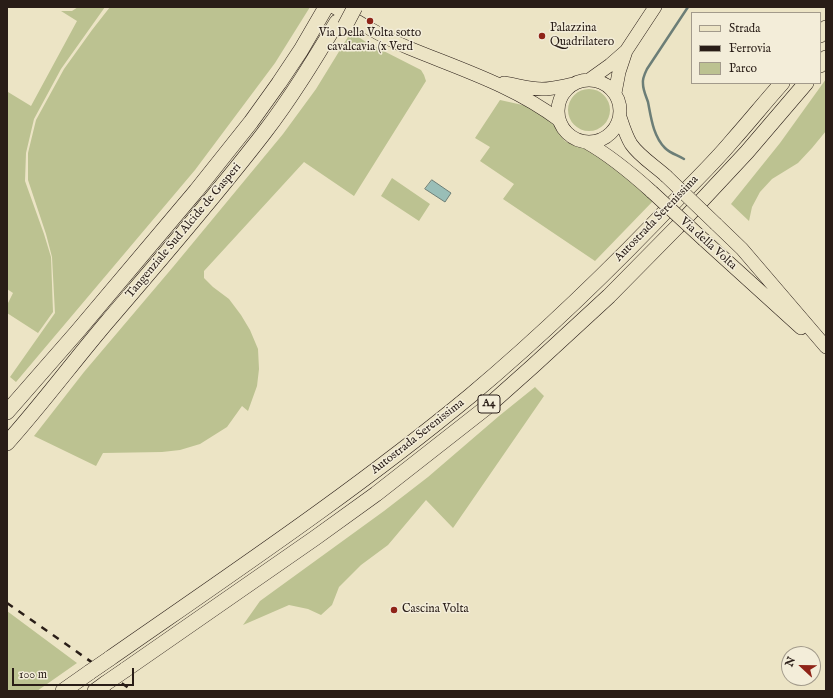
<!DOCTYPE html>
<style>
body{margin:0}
#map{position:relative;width:833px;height:698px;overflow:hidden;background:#ece4c5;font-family:"IM FELL English",serif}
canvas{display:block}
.frame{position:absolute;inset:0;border:8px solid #291d17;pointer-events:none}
.legend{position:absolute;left:691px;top:12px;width:130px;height:72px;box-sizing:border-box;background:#f3edd9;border:1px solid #a29a8b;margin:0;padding:5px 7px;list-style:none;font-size:12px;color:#291d17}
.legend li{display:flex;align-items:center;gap:8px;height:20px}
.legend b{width:20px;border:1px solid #a29a8b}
.north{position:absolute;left:781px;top:646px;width:40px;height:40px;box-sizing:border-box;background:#f3edd9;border:1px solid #a29a8b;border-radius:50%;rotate:292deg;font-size:11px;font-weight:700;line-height:16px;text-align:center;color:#291d17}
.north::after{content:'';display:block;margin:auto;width:14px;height:18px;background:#8f2418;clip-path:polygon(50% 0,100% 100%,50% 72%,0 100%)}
.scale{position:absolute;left:12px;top:668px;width:122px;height:18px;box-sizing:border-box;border:2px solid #291d17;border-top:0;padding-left:5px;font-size:12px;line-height:14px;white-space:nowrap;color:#291d17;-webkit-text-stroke:3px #f3edd9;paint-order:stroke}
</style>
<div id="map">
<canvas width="833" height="698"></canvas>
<div class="frame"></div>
<ul class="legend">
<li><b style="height:5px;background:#ece4c5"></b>Strada</li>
<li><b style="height:5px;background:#291d17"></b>Ferrovia</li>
<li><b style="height:11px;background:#bcc291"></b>Parco</li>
</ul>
<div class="north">N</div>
<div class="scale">100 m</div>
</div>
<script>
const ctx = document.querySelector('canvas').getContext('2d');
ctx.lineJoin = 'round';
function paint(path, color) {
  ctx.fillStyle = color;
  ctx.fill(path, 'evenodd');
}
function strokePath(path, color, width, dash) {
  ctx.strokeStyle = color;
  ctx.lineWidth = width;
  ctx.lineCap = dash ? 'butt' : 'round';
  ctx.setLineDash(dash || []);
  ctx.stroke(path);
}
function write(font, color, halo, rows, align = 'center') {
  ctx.font = font + ' "IM FELL English",serif';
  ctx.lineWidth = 3;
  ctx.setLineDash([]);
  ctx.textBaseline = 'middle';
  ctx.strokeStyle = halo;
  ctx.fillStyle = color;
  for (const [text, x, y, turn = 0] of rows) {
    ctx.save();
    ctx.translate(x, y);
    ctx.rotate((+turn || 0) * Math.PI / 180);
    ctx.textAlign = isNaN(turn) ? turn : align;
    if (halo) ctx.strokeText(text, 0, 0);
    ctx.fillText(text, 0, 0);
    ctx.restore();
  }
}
paint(new Path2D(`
 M 78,7 L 105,7 L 61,69 L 34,119 L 26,153 L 25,181 L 44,234 L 51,257 L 53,312 L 38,333 L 7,313 L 7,305 L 13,293 L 7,289 L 7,94 L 8,92 L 31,106 L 77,21 L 61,11 L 72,11 Z
 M 110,7 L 310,7 L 275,63 L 195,170 L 16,382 L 10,377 L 55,313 L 52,257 L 46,234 L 28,180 L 28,153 L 36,120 L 64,69 L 92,30 Z
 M 351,32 L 366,42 L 421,70 L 424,75 L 426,81 L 354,196 L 304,162 L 204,271 L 204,278 L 213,287 L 229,299 L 241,315 L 250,330 L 258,349 L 259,369 L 257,386 L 248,411 L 242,406 L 227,427 L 200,444 L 180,450 L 162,452 L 103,453 L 96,466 L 34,436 L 84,372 L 173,267 L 283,134 L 316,89 Z
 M 826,79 L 826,131 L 812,148 L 798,163 L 772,179 L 760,192 L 752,207 L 749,221 L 731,204 L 780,143 Z
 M568 110a21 21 0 1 1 42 0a21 21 0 1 1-42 0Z
 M 500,100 L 536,108 L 552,122 L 557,131 L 565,141 L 575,146 L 593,151 L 654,200 L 595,261 L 503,199 L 514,184 L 480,161 L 490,147 L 475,138 Z
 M 392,178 L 430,204 L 419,221 L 381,196 Z
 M 535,387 L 544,396 L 453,528 L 426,500 L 388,545 L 361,565 L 339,587 L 332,605 L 321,615 L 308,609 L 289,605 L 243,625 L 260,601 L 384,511 L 428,477 L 499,416 Z
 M 7,611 L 77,663 L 37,691 L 7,691 Z`), '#bcc291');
const water = new Path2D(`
 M 432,180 L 451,193 L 445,202 L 425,189 Z`);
paint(water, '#99beb7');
strokePath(water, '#6c7e77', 1);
strokePath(new Path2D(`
 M 684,159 C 677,155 670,153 665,148 C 653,136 651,117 648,102 C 646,96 643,90 643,84 C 642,79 645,73 647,69 L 688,7`), '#6c7e77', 2.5);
const major = new Path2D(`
 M 334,7 C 358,22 382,37 409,48 C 460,69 514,86 559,120
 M558 111a31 31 0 1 1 62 0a31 31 0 1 1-62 0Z
 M 589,80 L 610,65 L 626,51
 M 504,83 C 517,85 530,89 542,89 C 553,89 563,86 574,84
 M 615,93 L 619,72 L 626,51 L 655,7
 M 620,117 C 623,126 626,136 631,144 C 639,156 655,166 666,176
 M 586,142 C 611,156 631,173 652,192
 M 716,224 L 742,249 L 826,347
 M 704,240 L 801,328`);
const highway = new Path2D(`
 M 820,35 L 826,28
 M 820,65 L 826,58
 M 7,412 L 77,332 L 196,191 L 251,122 L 279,83 L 301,50 L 326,7
 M 7,443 C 42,404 73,362 107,322 C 160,260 214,198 264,133 C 291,98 314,60 337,22
 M 109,659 C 231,574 355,491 470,396 C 545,333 616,264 683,193 C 700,176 717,159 732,141 C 749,122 765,102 782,83
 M 125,670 L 315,538 L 376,494 L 487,407 L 533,366 L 609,296 L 677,227 L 747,152 L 806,83
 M 63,691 L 90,672
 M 95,691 L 106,683`);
strokePath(major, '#291d17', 14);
strokePath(highway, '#291d17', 16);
strokePath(major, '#ece4c5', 13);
strokePath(highway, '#ece4c5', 15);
strokePath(new Path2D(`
 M 7,603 L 133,691`), '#291d17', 2.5, [7, 7]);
const majorBridge = new Path2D(`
 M 666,176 L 716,224
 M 652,192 L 704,240`);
const highwayBridge = new Path2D(`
 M 345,26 L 355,7
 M 90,672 L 109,659
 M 106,683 L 125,670`);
strokePath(majorBridge, '#291d17', 14, []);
strokePath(highwayBridge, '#291d17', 16, []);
strokePath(majorBridge, '#ece4c5', 13);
strokePath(highwayBridge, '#ece4c5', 15);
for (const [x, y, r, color] of [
 [370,21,4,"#8f2418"],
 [542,36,4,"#8f2418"],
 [394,610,4,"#8f2418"]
]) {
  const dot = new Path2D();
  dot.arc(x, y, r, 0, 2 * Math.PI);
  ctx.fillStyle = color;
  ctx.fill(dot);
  strokePath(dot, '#f3edd9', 1.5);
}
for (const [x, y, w] of [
 [489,404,22]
]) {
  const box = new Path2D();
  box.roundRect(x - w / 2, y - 9, w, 18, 3);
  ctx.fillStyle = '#f3edd9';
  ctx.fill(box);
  strokePath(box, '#291d17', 1);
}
write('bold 11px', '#291d17', null, [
 ["A4",489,404]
]);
write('12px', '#291d17', '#f3edd9', [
 ["Palazzina",550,29],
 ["Quadrilatero",550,43],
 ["Via Della Volta sotto",370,34,"center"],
 ["cavalcavia (x Verd",370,48,"center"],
 ["Cascina Volta",402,610]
], 'left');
write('12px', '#291d17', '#f3edd9', [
 ["Autostrada Serenissima",657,219,-46],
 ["Tangenziale Sud Alcide de Gasperi",184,231,-50],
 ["Via della Volta",708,244,42],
 ["Autostrada Serenissima",418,437,-38]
]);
</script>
